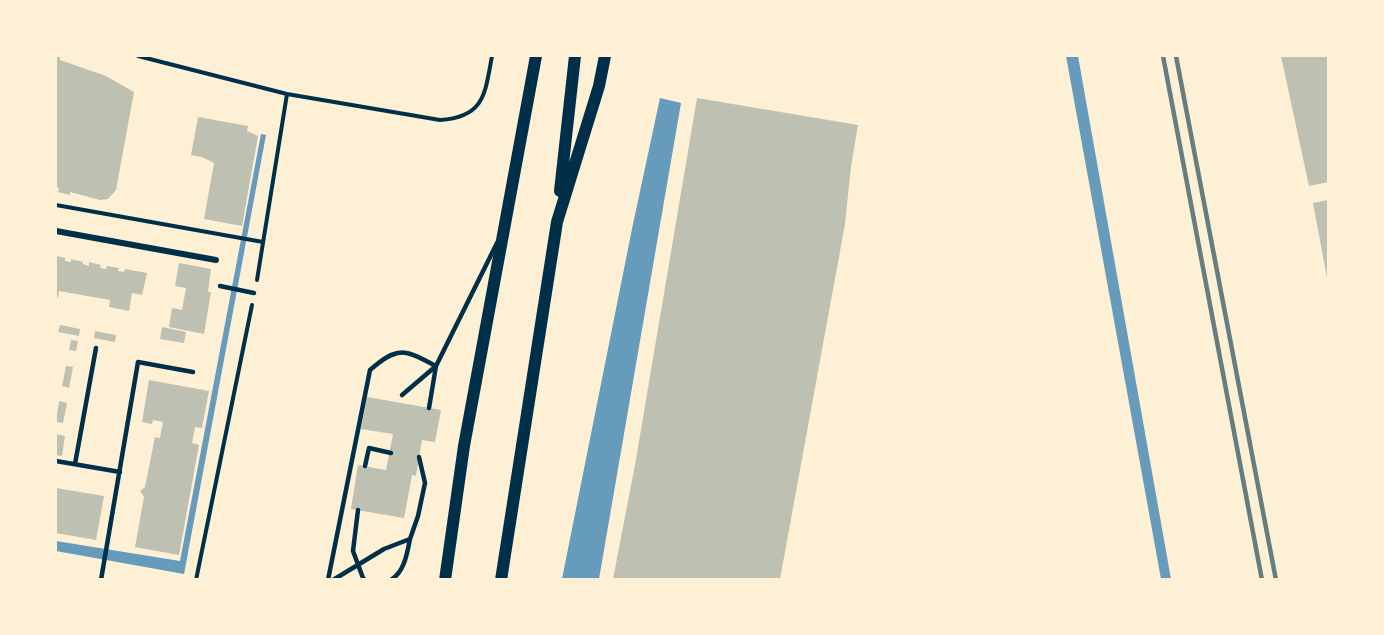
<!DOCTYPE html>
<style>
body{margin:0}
#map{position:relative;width:1384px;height:635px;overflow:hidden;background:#fdf0d5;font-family:"Varela Round",sans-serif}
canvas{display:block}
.frame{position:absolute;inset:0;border:57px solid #fdf0d5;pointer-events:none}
</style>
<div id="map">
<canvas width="1384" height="635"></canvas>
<div class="frame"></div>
</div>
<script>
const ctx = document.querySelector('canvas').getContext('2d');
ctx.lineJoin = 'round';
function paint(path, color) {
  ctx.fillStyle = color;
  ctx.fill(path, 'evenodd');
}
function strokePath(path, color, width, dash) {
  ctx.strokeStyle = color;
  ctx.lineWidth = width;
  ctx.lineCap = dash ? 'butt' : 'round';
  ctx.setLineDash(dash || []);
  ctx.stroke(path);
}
paint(new Path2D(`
 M 1066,56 L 1078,56 L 1171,579 L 1161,579 Z
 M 660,98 L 681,103 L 599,579 L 562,579 L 633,224 Z
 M 261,134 L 266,135 L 184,574 L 56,551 L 56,541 L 180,561 Z`), '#669bbc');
paint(new Path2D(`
 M 56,56 L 60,56 L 60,60 L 106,76 L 134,92 L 116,190 L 108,199 L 100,200 L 70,192 L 70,195 L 58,192 L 59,188 L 56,187 Z
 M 1281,56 L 1328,56 L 1328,182 L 1309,186 Z
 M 697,98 L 858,125 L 851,167 L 845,224 L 780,579 L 613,579 L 635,465 Z
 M 198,117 L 248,126 L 247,131 L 258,136 L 242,226 L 204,219 L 214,163 L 202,157 L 191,155 Z
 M 1328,200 L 1328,278 L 1327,278 L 1313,203 Z
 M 56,256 L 65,258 L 65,261 L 71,262 L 71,259 L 83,262 L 83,264 L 89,266 L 89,262 L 101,265 L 100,268 L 106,269 L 107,266 L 119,268 L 118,271 L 124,272 L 125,269 L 147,273 L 142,295 L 132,293 L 129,311 L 109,307 L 110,300 L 59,291 L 58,298 L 56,297 Z
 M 179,263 L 211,269 L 208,292 L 211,292 L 204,334 L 169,327 L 172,308 L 182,310 L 186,288 L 175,286 Z
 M 60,325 L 80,329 L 79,336 L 58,332 Z
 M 162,327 L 186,332 L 184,343 L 160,339 Z
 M 95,331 L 116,335 L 115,342 L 94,338 Z
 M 71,340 L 78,341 L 76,351 L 69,350 Z
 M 66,366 L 73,367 L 69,388 L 62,386 Z
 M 149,380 L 209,391 L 202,428 L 195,427 L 192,443 L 199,445 L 179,555 L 135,547 L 144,497 L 140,491 L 145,487 L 155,437 L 160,438 L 163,422 L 153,420 L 152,424 L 142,422 Z
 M 367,397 L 441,410 L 435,442 L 422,440 L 416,476 L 412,475 L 404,518 L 351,509 L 358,465 L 386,470 L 393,434 L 361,429 Z
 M 59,401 L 67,403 L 63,423 L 56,422 Z
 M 56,434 L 65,436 L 62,456 L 56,455 Z
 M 56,488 L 104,496 L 96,540 L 56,533 Z`), '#bec0b2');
strokePath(new Path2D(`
 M 138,56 L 287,94 L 440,120 C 485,117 485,93 492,56
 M 56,205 L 263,242
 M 257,280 L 287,94
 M 196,580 L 252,305`), '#003049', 4);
strokePath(new Path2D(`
 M 220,286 L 254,293
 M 429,408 L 436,366 L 497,243
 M 56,461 L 120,472
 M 75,464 L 96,348
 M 365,466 L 369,448 L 391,453
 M 358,510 L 353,551 L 363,578 L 365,580
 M 101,580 L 138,362 L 193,372
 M 328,580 L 370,370 C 398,345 405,350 436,366 L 402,395
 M 333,580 L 384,549 L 410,539 L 418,516 L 425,483 L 419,457
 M 391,580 C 405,571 407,553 410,539`), '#003049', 4.5);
strokePath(new Path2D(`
 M 56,231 L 216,260`), '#003049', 6);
strokePath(new Path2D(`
 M 560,191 L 575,56
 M 445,580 L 464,446 L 536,56
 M 501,580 L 557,222 L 599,86 L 605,56`), '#003049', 12);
strokePath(new Path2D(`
 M 1163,56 L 1262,580
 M 1176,56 L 1276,580`), '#657d81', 4.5);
</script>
